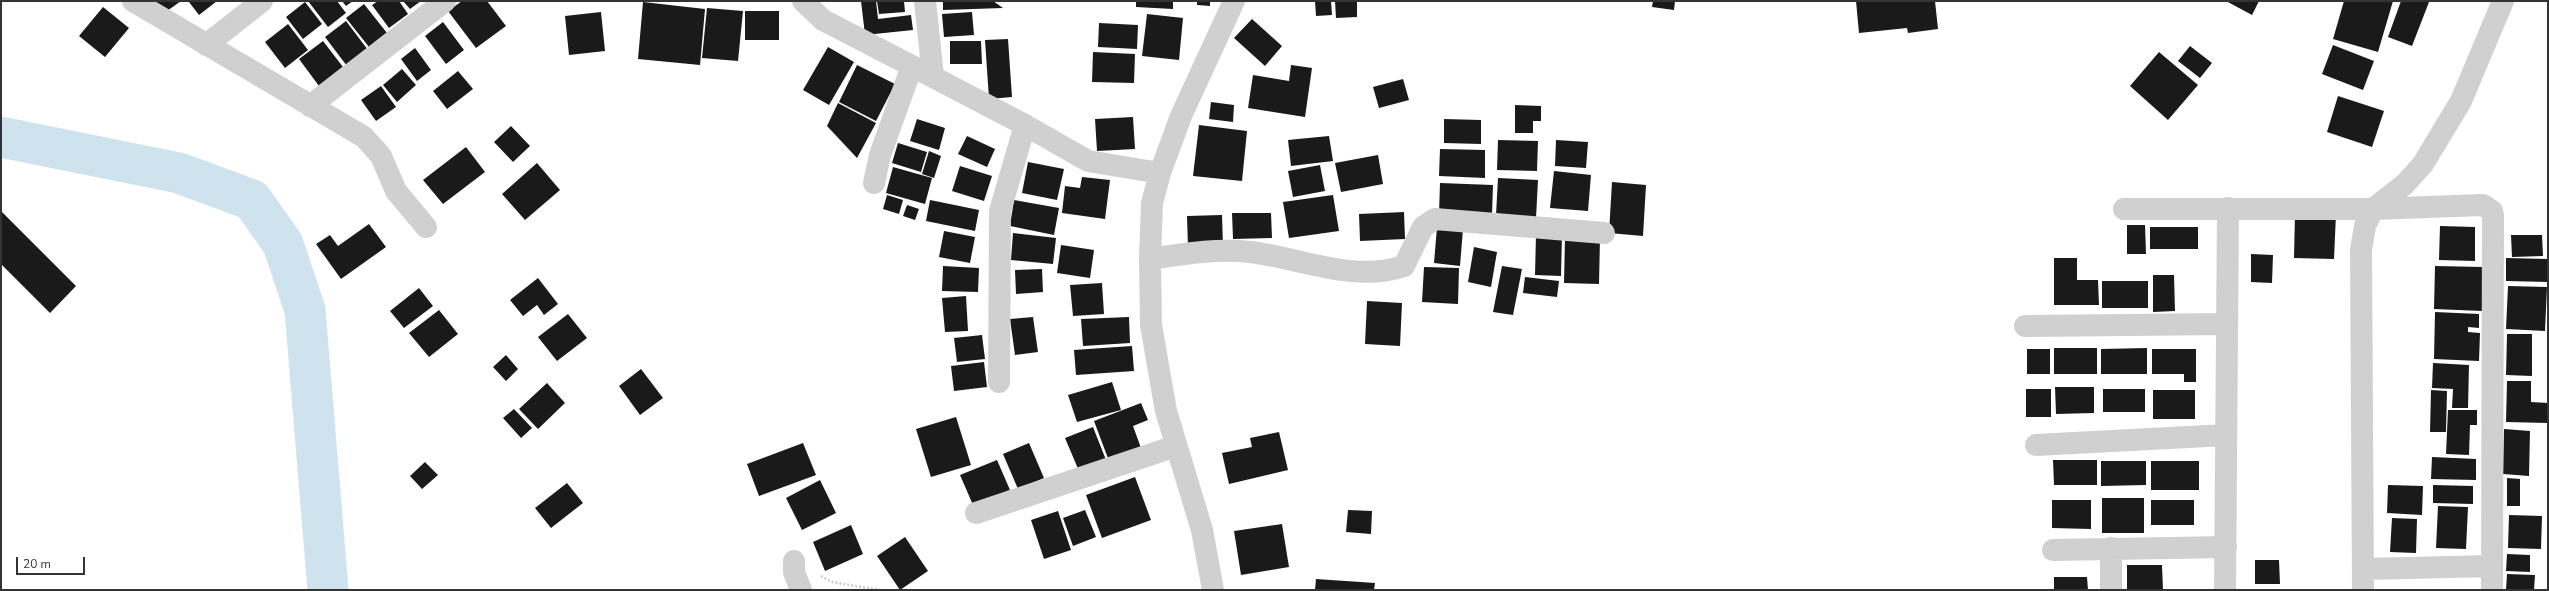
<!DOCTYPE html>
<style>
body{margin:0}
#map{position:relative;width:2549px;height:591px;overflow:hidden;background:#fff;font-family:"Nunito Sans",sans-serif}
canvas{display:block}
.frame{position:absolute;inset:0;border:2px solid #333;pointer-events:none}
.scale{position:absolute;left:16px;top:557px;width:69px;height:18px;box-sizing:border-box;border:2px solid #333;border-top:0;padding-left:5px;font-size:12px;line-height:14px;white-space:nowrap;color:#333;-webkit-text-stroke:3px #fff;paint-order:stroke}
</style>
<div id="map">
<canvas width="2549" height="591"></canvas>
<div class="frame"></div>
<div class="scale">20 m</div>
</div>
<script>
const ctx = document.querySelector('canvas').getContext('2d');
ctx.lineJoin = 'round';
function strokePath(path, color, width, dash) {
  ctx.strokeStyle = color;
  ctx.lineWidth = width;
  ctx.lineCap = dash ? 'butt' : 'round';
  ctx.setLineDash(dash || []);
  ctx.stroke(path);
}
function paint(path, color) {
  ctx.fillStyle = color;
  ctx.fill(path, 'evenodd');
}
strokePath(new Path2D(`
 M 1,137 L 179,173 L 252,200 L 283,244 L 305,310 L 328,590`), '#cfe3ee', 41);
paint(new Path2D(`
 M 149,1 L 181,1 L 160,16 Z
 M 190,1 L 217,1 L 199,15 L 189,2 Z
 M 308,1 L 337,1 L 346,13 L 328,27 Z
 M 342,1 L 353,1 L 346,6 Z
 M 378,1 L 399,1 L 408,14 L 389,28 L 372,5 Z
 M 403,1 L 421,1 L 410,9 Z
 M 462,1 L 487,1 L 506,26 L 476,48 L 448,11 Z
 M 861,1 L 876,1 L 878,19 L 911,15 L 913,30 L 865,35 Z
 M 877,1 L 904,1 L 905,12 L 879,14 Z
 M 943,1 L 993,1 L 1003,8 L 943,10 Z
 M 1136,1 L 1173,1 L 1173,9 L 1136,7 Z
 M 1197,1 L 1210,1 L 1210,6 L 1197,5 Z
 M 1315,1 L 1331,1 L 1332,15 L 1316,16 Z
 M 1335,1 L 1357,1 L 1357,17 L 1336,18 Z
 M 1653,1 L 1675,1 L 1674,10 L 1652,7 Z
 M 1856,1 L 1935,1 L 1938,29 L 1908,33 L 1907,28 L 1859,33 Z
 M 2226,1 L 2259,1 L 2252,15 Z
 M 2344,1 L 2393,1 L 2378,52 L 2333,39 Z
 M 2401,1 L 2429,2 L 2412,46 L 2388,37 Z
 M 305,2 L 322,24 L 303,39 L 286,17 Z
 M 643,2 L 705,9 L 700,65 L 638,59 Z
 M 364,4 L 387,33 L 369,47 L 346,18 Z
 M 103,7 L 129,28 L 105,57 L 79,36 Z
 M 707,8 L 743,11 L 738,61 L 702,58 Z
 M 745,11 L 779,11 L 779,40 L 745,40 Z
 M 601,12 L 605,51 L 569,55 L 565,16 Z
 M 972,12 L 974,35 L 944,37 L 942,14 Z
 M 1147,14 L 1183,18 L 1179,60 L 1142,56 Z
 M 1252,19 L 1282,46 L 1265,66 L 1234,38 Z
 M 346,21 L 368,50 L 347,66 L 325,37 Z
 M 443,22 L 464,50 L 446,64 L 425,36 Z
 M 1099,23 L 1138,25 L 1137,49 L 1098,47 Z
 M 288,24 L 308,50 L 285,68 L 265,42 Z
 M 1008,39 L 1012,97 L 989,99 L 985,40 Z
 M 323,41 L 343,67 L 319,86 L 299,59 Z
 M 950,41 L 981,41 L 982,64 L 950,64 Z
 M 2333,45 L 2374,61 L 2363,90 L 2322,74 Z
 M 2190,46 L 2212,63 L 2200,78 L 2178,61 Z
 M 828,47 L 854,62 L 829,105 L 803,90 Z
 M 415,48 L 431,70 L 417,81 L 401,59 Z
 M 1093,52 L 1135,54 L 1134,83 L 1092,82 Z
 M 2159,52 L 2198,85 L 2168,120 L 2130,86 Z
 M 857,65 L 895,84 L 876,121 L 839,102 Z
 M 1291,65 L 1312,68 L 1305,117 L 1248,108 L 1253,75 L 1289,81 Z
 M 402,69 L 416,85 L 397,102 L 383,85 Z
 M 458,71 L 473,89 L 447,109 L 433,91 Z
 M 1403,79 L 1409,100 L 1379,108 L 1373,87 Z
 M 381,86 L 396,107 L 376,121 L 361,100 Z
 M 2338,96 L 2384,111 L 2372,147 L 2327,132 Z
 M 1211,102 L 1234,105 L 1233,122 L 1209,119 Z
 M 838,103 L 876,123 L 857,158 L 827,126 Z
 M 1515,105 L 1541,106 L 1541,121 L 1533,121 L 1533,133 L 1515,133 Z
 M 1133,117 L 1135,149 L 1097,151 L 1095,119 Z
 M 917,119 L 945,128 L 939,150 L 910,141 Z
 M 1444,119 L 1481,120 L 1481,144 L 1444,143 Z
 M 1199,125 L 1247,131 L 1242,181 L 1193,176 Z
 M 511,126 L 530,146 L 513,162 L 494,142 Z
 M 967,136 L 995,149 L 987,167 L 958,154 Z
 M 1329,136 L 1333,161 L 1291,166 L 1288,140 Z
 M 1498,140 L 1538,141 L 1537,171 L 1497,170 Z
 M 1556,140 L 1588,142 L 1586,168 L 1555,166 Z
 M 898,143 L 927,152 L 921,172 L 892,163 Z
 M 466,147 L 485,172 L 443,204 L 423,180 Z
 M 1440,149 L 1485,150 L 1485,178 L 1439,176 Z
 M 929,151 L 941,156 L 934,178 L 922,174 Z
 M 1378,155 L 1383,184 L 1341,192 L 1335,163 Z
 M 1028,162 L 1064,169 L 1057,200 L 1022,193 Z
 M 537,163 L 560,190 L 525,220 L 502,194 Z
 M 1320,165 L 1325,191 L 1293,197 L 1288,171 Z
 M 960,166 L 992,176 L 984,201 L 952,191 Z
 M 893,167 L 932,178 L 925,204 L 886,193 Z
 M 1554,171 L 1591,175 L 1588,211 L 1550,208 Z
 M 1082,177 L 1110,180 L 1105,219 L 1062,213 L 1065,186 L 1080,188 Z
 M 1498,178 L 1538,180 L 1536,218 L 1496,215 Z
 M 1612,182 L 1646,185 L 1643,236 L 1609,233 Z
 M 1440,183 L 1493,185 L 1492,215 L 1439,213 Z
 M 887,195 L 903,200 L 899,214 L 883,209 Z
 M 1333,195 L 1339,231 L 1289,238 L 1283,202 Z
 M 930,200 L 979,210 L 975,231 L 926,221 Z
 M 1014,200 L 1059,208 L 1054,235 L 1010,226 Z
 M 907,205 L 919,209 L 915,220 L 903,216 Z
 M 1,211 L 76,286 L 50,313 L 1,264 Z
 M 1404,212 L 1405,239 L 1360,241 L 1359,214 Z
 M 1232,213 L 1271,213 L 1272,238 L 1233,239 Z
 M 2295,213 L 2336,214 L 2334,259 L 2294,258 Z
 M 1222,215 L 1223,247 L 1188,248 L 1187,216 Z
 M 369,224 L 386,247 L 341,279 L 316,244 L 330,235 L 338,246 Z
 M 2127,225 L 2145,225 L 2146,254 L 2127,254 Z
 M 2440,226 L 2475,227 L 2475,261 L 2439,260 Z
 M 1437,227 L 1463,229 L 1460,266 L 1434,263 Z
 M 2150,227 L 2198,227 L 2198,249 L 2150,249 Z
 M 944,231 L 975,237 L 970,263 L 939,257 Z
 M 1013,233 L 1056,238 L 1053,264 L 1011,260 Z
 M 1536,234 L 1562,235 L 1561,276 L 1535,275 Z
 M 2511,235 L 2542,235 L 2543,256 L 2512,257 Z
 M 1565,237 L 1600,238 L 1599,284 L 1564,283 Z
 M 1061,245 L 1094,250 L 1090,278 L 1057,273 Z
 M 1474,247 L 1497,252 L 1491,287 L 1468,282 Z
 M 2251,254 L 2273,255 L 2272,283 L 2251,282 Z
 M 2054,258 L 2077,258 L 2077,280 L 2098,280 L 2099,305 L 2054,305 Z
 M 2506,258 L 2548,259 L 2548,282 L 2506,281 Z
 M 943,266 L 979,268 L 978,292 L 942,291 Z
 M 1502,266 L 1522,269 L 1513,315 L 1493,312 Z
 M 2435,266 L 2483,267 L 2482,311 L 2434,309 Z
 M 1424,267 L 1459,268 L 1458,304 L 1422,302 Z
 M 1042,269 L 1043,292 L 1016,294 L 1015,270 Z
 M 2153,275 L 2174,275 L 2175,311 L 2153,312 Z
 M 1525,277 L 1559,281 L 1557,297 L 1523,293 Z
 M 538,278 L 558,304 L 544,315 L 537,305 L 523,316 L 510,300 Z
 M 2102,281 L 2148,281 L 2148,308 L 2102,308 Z
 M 1102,283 L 1104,314 L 1073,316 L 1070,285 Z
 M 2508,286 L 2547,287 L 2545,331 L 2506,329 Z
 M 419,288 L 433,306 L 404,328 L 390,311 Z
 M 966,296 L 968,331 L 945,332 L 942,298 Z
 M 1367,301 L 1402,303 L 1400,346 L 1365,344 Z
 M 439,310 L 458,334 L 429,357 L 409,333 Z
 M 2435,312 L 2479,314 L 2479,328 L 2468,327 L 2468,332 L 2480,333 L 2479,361 L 2434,359 Z
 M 568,314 L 587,338 L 557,361 L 538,337 Z
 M 1033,317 L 1038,352 L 1015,355 L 1010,319 Z
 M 1129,317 L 1130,343 L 1083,346 L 1081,319 Z
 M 2507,334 L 2532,334 L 2532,376 L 2506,375 Z
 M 982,335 L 985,359 L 957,362 L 954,338 Z
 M 1132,346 L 1134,371 L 1076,375 L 1074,350 Z
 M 2054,348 L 2097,348 L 2097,374 L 2054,374 Z
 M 2147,348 L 2147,374 L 2101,374 L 2101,349 Z
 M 2027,349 L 2050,349 L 2050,374 L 2027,374 Z
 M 2152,349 L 2196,349 L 2196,382 L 2184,382 L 2184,374 L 2152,374 Z
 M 506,355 L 518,369 L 506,381 L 493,367 Z
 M 984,362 L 987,387 L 954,391 L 951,366 Z
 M 2433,363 L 2469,365 L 2468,408 L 2452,408 L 2453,389 L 2432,388 Z
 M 641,369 L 663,398 L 640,415 L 619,386 Z
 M 2507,381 L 2531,381 L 2531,402 L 2548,403 L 2548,423 L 2506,422 Z
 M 1112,382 L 1121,410 L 1077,422 L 1068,395 Z
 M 547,383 L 565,403 L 538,429 L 519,409 Z
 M 2055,387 L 2094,387 L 2094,413 L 2056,414 Z
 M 2026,389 L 2051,389 L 2051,417 L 2026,417 Z
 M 2103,389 L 2145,389 L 2145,412 L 2103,412 Z
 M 2153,390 L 2195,390 L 2195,419 L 2153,419 Z
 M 2431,390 L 2447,391 L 2446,432 L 2430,432 Z
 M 1141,403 L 1148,420 L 1133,426 L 1141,448 L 1109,461 L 1094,421 Z
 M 514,409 L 532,428 L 521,438 L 503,418 Z
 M 2448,410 L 2477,410 L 2477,425 L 2470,425 L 2469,455 L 2446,454 Z
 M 956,417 L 971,465 L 931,477 L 916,429 Z
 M 1093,427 L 1106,460 L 1079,471 L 1065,438 Z
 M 2504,429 L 2530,431 L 2529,476 L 2503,474 Z
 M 1279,432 L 1288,470 L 1229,484 L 1222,453 L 1252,447 L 1250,438 Z
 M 803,443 L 816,475 L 759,496 L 747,464 Z
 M 1029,443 L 1044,478 L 1018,489 L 1003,454 Z
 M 2432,457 L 2476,459 L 2476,480 L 2431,479 Z
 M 997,460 L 1010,490 L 973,505 L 960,475 Z
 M 2053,460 L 2097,460 L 2097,485 L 2054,485 Z
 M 2101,461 L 2146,461 L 2146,485 L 2101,486 Z
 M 2151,461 L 2199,461 L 2199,490 L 2151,490 Z
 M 425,462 L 438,475 L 422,489 L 410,476 Z
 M 1135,477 L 1151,520 L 1102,538 L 1086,495 Z
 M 2507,478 L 2520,479 L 2520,506 L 2507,506 Z
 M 820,480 L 836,513 L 802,530 L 786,498 Z
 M 567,483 L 583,503 L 551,528 L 535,508 Z
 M 2388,485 L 2423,486 L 2422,515 L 2387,513 Z
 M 2433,485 L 2473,486 L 2473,504 L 2433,503 Z
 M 2102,498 L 2144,498 L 2144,533 L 2102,533 Z
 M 2052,500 L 2091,500 L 2091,529 L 2052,528 Z
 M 2151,500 L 2194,500 L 2194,525 L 2151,525 Z
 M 2438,506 L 2468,507 L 2466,549 L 2436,548 Z
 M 1085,510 L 1096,537 L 1073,546 L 1063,518 Z
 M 1348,510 L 1372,511 L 1371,534 L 1346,532 Z
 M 1058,511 L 1071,550 L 1044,559 L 1031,520 Z
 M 2509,515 L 2542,516 L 2541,549 L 2508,548 Z
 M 2392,518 L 2417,519 L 2416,553 L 2390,552 Z
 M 1282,524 L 1289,567 L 1241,575 L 1234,531 Z
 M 851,525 L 863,554 L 825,571 L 813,542 Z
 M 905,537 L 928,571 L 900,590 L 877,556 Z
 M 2507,554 L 2530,555 L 2530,572 L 2506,571 Z
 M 2255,560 L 2279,560 L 2280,584 L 2255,584 Z
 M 2127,565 L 2162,565 L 2163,590 L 2127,590 Z
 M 2507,574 L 2535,575 L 2534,590 L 2506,590 Z
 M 2054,577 L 2087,577 L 2088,590 L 2054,590 Z
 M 1316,579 L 1375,583 L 1374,590 L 1315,590 Z`), '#1a1a1a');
strokePath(new Path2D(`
 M 821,576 L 832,582 L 880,590`), '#cdcdcd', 2.5, [2, 2]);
strokePath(new Path2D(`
 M 133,1 L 364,137 L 381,156 L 396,191 L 426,227
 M 803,1 L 823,20 L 912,66
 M 925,1 L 933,76
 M 206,45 L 262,1
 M 310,106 L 445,1
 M 874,183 L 880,155 L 912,66 L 1025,125
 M 2124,209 L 2373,209 L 2483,205 L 2492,211 L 2493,216 L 2492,590
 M 1150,259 C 1183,254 1217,248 1250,252 C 1301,258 1354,283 1404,266 L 1423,227 L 1435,219 L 1604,233
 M 2025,326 L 2227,324
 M 999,382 L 1000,211 L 1025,125 L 1088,161 L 1160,173
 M 2036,445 L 2226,435
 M 976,513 L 1176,446
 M 2111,548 L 2111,590
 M 2053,550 L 2226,547
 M 794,561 L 794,572 L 801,590
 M 2364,569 L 2492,566
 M 1213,590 L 1202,530 L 1166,411 L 1151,325 L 1150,259 L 1152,203 L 1160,173 L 1181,116 L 1234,1
 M 2225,590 L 2228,208
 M 2363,590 L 2361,250 L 2365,226 L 2373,209 L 2405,184 L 2423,164 L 2461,101 L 2503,1`), '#d0d0d0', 22);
</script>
